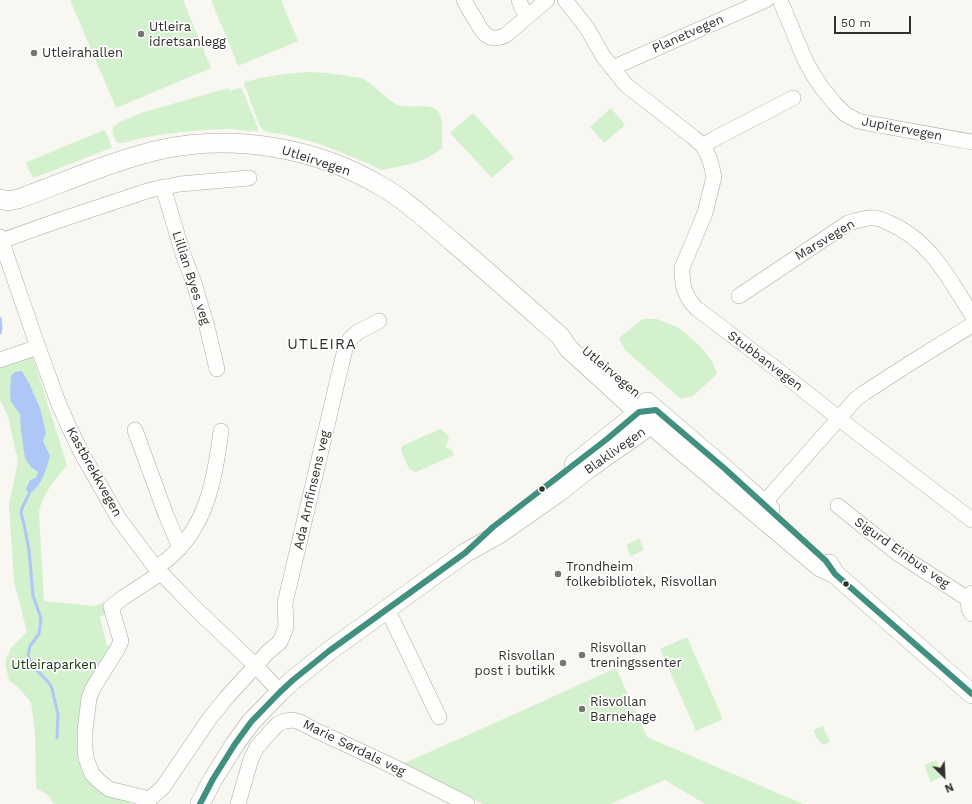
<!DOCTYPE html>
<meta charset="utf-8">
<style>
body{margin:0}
#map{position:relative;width:972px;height:804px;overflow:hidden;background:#f8f7f2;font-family:"Work Sans",sans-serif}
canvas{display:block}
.north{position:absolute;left:924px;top:756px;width:40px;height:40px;-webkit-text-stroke:3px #fff;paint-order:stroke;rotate:156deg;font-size:11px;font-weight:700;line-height:16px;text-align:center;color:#302f2b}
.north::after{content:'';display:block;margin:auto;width:14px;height:18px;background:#302f2b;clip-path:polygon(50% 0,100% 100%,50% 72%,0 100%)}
.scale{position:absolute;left:834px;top:16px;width:77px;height:18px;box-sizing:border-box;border:2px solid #302f2b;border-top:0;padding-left:5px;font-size:12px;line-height:14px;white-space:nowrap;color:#302f2b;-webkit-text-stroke:3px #fff;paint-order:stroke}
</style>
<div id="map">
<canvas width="972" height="804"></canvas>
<div class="north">N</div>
<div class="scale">50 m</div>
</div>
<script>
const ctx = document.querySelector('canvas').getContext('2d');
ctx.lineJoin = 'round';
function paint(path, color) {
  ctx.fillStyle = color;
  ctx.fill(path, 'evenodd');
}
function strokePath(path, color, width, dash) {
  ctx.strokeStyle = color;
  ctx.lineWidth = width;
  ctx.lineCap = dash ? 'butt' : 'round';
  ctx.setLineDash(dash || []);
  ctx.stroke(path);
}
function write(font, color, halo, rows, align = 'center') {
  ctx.font = font + ' "Work Sans",sans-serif';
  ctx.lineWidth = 3.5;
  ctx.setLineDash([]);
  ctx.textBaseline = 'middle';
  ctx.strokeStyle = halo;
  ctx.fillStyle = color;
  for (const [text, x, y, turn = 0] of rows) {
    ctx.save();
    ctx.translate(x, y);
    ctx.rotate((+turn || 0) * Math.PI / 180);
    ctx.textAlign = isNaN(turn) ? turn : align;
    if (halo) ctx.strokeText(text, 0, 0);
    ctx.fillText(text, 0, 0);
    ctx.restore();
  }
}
paint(new Path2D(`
 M 70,0 L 183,0 L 211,68 L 116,108 Z
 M 211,0 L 281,0 L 298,41 L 238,66 Z
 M 309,72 L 327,73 L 361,78 C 364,80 368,81 371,84 C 381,91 386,100 398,105 C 408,108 419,105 429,107 C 444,108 442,126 442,137 C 442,141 443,145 442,149 L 425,159 L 415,163 L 382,170 L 360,160 L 320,144 L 287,135 L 266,132 L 262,129 L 259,124 L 244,84 L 245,82 C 266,76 287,73 309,72 Z
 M 228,88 L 230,91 L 240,88 L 242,89 L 258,128 L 258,131 C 250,132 241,130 233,129 C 205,129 175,132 147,137 C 140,138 124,144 118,143 C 114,139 111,132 113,127 L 120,122 L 141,113 Z
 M 611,108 L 625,125 L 604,143 L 590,127 Z
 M 473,113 L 514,158 L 492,178 L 450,133 Z
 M 104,130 L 105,130 L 112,147 L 111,148 L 34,178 L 33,178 L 26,163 L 27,162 Z
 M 643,319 L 657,319 L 679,328 L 700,346 L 713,362 L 717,374 L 693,396 L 681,399 L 625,350 L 619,338 Z
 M 32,354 L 67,465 C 56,479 43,493 39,511 L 44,601 L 95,606 L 104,602 L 107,614 L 100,617 L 107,646 L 115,645 L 91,682 L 87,773 L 135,799 L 129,804 L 54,804 L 48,795 L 36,788 L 35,732 L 31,703 L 21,690 L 9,680 L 5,663 L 11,648 L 27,632 L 14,581 L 9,505 L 18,461 L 8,417 L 0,400 L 0,367 Z
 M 440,429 L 447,434 L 449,438 L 445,448 L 451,449 L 454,455 L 416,472 L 409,469 L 401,450 L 402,446 Z
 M 639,538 L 644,550 L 631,556 L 626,545 Z
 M 687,637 L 723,719 L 696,731 L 660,649 Z
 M 616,668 L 647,737 L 803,804 L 705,804 L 665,780 L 610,804 L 483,804 L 400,765 L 488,726 Z
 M 823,726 L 830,742 L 823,745 L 816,737 L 813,730 Z
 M 936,760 L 943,776 L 931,782 L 924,765 Z`), '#d4f1cd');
paint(new Path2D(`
 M 22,371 L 29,383 L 40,408 L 46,433 L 43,441 L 50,456 C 46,470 42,486 29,494 L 26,489 L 30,480 L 36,478 L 38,472 L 31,467 L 25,458 L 21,431 L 20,414 L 11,402 L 10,391 L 11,376 L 15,372 Z`), '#aec7f7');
strokePath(new Path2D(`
 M 0,333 L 1,328 L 0,318
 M 29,494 L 22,508 L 21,513 L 24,524 L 29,550 L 33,596 L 41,618 L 39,634 L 30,646 L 28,655 L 31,664 L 50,684 L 52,689 L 58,714 L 57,738`), '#aec7f7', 3);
const minor = new Path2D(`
 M 464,0 C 467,6 471,13 475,19 C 483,34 489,43 506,35 L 547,0
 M 519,0 L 522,8 L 528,16
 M 565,0 L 587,28 L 603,56 L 626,85 L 693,137 L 703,146 L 707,153 L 710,160 L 714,177 L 705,213 L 682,268 C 682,285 684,295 696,308 L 779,371 L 855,431 L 972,520
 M 780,0 L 805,60 L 814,76 L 822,88 L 835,104 L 845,114 L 858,121 L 873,124 L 972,142
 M 612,68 L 766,0
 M 703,146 L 712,140 L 793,98
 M 163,187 L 183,254 L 194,283 L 207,327 L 217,369
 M 0,237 L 38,347 L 58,402 L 68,425 L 81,452 L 119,519 L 155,567 L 161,573 L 198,611 L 256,666 L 280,692
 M 1,241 L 60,220 L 150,190 L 180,184 L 249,178
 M 739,296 L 848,223 C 855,221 861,219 869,218 C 876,217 883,220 889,223 C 930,240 950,280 972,315
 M 0,360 L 38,347
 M 135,430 L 166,515 L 180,548
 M 838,506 L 897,553 L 968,599
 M 757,511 L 855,400 L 864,393 L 912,362 L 972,325
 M 155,567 C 160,564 165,562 168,559 C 207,527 215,478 221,431
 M 972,593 L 968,599 L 969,609 L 972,614
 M 386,610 L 393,621 L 439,717
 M 150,799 L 109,789 L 99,781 L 92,774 L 86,758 L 85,748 L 85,731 L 89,698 L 93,688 L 118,648 L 121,641 L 111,607 L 124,597 L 161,573
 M 143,804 L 150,799 L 163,787 L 210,718 L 227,697 L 268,652 L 280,642 L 286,627 L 285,603 L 345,349 L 350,339 L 358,332 L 379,321
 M 238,804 L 251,759 L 257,747 L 272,730 L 278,724 L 285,721 L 293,720 L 300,722 L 315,730 L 390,765 L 467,804`);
const major = new Path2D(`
 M 0,199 L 8,201 L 18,199 C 65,182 114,160 163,149 C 236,134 317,148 381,186 C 407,201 430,223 454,243 C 489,273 525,305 560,336 L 569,349 L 662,434 L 820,567 L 835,574
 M 647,402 L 724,468 L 770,509
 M 574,464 L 639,412 L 651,410
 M 829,564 L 835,574 L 972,694
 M 200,804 L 213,779 L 235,744 L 251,722 L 280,692 L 293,680 L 329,651 L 465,553 L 499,534 L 559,492 L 588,469 L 652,424 L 656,410`);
strokePath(minor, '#aaa9a6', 16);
strokePath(major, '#aaa9a6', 20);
strokePath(minor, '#fefefd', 15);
strokePath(major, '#fefefd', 19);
strokePath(new Path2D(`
 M 200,804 L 213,779 L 235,744 L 251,722 L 280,692 L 293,680 L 329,651 L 465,553 L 493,527 L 607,439 L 639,412 L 656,410 L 724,468 L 826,561 L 835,574 L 972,694`), '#41907f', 6);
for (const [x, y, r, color] of [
 [141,34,4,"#767571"],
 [34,53,4,"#767571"],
 [542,489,3.5,"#302f2b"],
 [558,574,4,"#767571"],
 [846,584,3.5,"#302f2b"],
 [582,655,4,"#767571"],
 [563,663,4,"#767571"],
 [582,709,4,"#767571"]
]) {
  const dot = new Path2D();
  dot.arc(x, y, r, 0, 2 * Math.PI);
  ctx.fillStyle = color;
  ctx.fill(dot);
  strokePath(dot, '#fff', 1.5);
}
write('13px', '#302f2b', '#fff', [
 ["Utleira",149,27],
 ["idretsanlegg",149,42],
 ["Utleirahallen",42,53],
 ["Trondheim",566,567],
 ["folkebibliotek, Risvollan",566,582],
 ["Risvollan",590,648],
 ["treningssenter",590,663],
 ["Risvollan",555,656,"right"],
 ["post i butikk",555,671,"right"],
 ["Risvollan",590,702],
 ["Barnehage",590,717]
], 'left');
write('13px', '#302f2b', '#fff', [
 ["Planetvegen",688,34,-24],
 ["Jupitervegen",902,129,11],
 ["Utleirvegen",316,161,18],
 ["Marsvegen",825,240,-31],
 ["Lillian Byes veg",191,278,72],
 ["Stubbanvegen",765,361,37],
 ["Utleirvegen",611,372,40],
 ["Blaklivegen",615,451,-35],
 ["Kastbrekkvegen",94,472,61],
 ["Ada Arnfinsens veg",312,490,-77],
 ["Sigurd Einbus veg",902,553,35],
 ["Marie Sørdals veg",354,748,26]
]);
write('13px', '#0d3408', '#fff', [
 ["Utleiraparken",54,665]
]);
ctx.letterSpacing = '1px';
write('15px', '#302f2b', '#fff', [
 ["UTLEIRA",322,345]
]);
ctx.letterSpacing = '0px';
</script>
